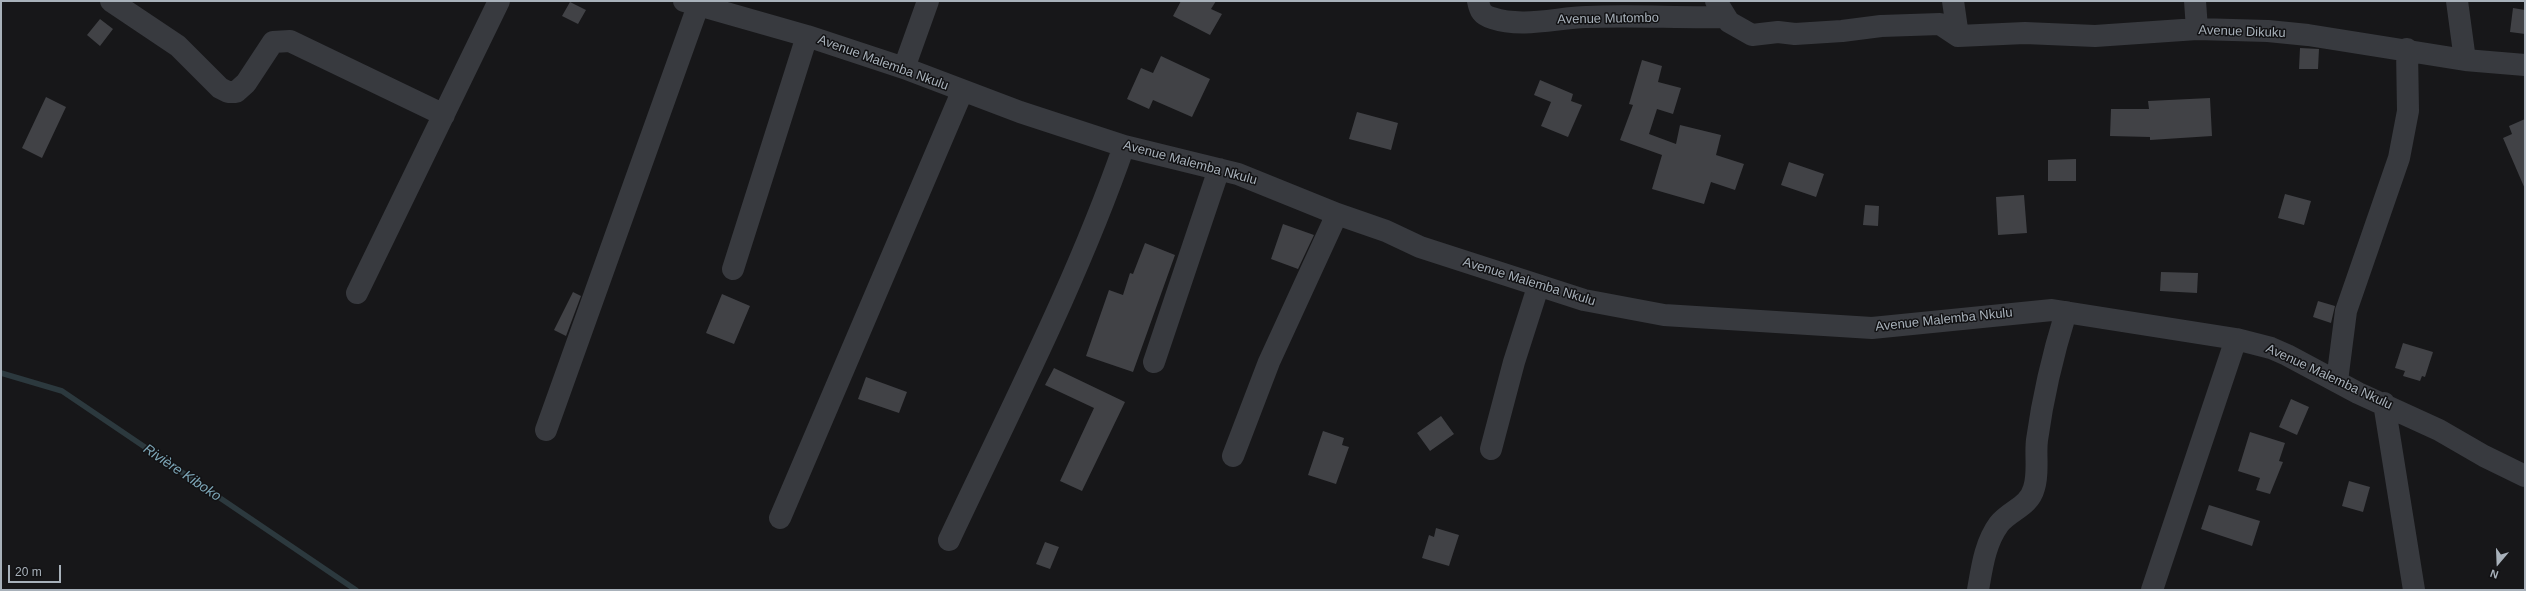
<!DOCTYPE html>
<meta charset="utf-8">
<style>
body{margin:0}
#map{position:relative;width:2526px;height:591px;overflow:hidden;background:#171719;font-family:Helvetica,sans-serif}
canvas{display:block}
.frame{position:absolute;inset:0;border:2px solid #a8b1ba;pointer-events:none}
.north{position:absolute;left:2478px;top:543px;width:40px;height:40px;-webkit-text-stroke:3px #121214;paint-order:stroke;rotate:199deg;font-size:11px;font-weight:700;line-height:16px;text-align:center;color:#a8b1ba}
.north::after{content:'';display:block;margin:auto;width:14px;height:18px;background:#a8b1ba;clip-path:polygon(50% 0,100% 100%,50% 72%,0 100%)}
.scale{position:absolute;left:8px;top:565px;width:53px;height:18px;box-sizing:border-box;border:2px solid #a8b1ba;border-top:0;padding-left:5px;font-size:12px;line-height:14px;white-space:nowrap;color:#a8b1ba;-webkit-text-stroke:3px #121214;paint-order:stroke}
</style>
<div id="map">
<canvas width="2526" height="591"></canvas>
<div class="frame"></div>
<div class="north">N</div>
<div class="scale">20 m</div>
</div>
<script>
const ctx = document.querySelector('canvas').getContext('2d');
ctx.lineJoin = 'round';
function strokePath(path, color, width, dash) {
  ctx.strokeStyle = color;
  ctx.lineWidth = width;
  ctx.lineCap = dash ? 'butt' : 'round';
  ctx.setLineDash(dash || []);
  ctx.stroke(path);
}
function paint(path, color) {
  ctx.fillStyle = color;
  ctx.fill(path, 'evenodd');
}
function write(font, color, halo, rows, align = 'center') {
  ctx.font = font + ' Helvetica,sans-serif';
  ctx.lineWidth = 3;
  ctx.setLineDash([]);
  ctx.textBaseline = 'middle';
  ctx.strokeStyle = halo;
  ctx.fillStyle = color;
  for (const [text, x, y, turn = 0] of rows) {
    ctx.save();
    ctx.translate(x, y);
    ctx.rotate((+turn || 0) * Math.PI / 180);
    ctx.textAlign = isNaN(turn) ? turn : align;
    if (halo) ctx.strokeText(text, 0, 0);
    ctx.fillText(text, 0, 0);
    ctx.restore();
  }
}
strokePath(new Path2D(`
 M 1,373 L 62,391 L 356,590`), '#2c393e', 5.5);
paint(new Path2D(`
 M 1181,1 L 1216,1 L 1211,9 L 1222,14 L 1210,35 L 1173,16 Z
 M 570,2 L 586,10 L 578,24 L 562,16 Z
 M 2513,8 L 2525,10 L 2525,34 L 2510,32 Z
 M 100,19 L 113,29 L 100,46 L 87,35 Z
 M 2300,48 L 2319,49 L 2318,69 L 2299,69 Z
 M 1161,56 L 1210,79 L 1192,117 L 1153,100 L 1149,109 L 1127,99 L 1141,68 L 1153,73 Z
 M 1642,60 L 1662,66 L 1658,82 L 1681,88 L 1673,114 L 1657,109 L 1649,134 L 1676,144 L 1680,125 L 1721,135 L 1716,155 L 1744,164 L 1735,190 L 1711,182 L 1704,204 L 1652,189 L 1662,155 L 1620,140 L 1633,105 L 1629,104 Z
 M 1540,80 L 1573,94 L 1571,101 L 1582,105 L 1568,137 L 1541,126 L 1551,102 L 1534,95 Z
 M 46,97 L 66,107 L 42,158 L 22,148 Z
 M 2210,98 L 2212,136 L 2150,140 L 2150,137 L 2110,136 L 2111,109 L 2149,109 L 2148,101 Z
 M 1357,112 L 1398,123 L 1391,150 L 1349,139 Z
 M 2525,119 L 2525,189 L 2503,138 L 2512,134 L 2509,126 Z
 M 2076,159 L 2076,181 L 2048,181 L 2048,160 Z
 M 1789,162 L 1824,174 L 1816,197 L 1781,185 Z
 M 2285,194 L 2311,201 L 2304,225 L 2278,218 Z
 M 2024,195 L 2027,233 L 1998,235 L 1996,197 Z
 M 1865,205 L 1879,206 L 1878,226 L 1863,225 Z
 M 1283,224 L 1314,235 L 1298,269 L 1271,259 Z
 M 1145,243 L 1175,255 L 1133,372 L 1086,356 L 1109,290 L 1123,295 L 1130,273 L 1133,274 Z
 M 2161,272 L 2198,273 L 2197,293 L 2160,291 Z
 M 573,292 L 581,296 L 566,336 L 554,330 Z
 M 722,294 L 750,306 L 734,344 L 706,333 Z
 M 2318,301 L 2335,306 L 2331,323 L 2313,317 Z
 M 2403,343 L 2433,352 L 2425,377 L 2422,376 L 2420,381 L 2403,376 L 2405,371 L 2395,368 Z
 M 1054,368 L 1125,402 L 1082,491 L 1060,481 L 1094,408 L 1045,385 Z
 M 866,377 L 907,392 L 899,413 L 858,399 Z
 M 2291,399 L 2309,407 L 2297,435 L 2279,427 Z
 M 1441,416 L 1454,434 L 1430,451 L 1417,433 Z
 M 1323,431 L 1344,438 L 1342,445 L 1349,447 L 1336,484 L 1308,475 Z
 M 2250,432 L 2285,443 L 2279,461 L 2283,462 L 2270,494 L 2256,490 L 2260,478 L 2238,471 Z
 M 2349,481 L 2370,487 L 2363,512 L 2342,506 Z
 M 2209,505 L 2260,521 L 2252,546 L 2201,529 Z
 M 1436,528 L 1459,535 L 1449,566 L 1422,558 L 1429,535 L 1434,537 Z
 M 1045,542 L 1059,547 L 1050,569 L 1036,564 Z`), '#414246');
strokePath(new Path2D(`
 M 111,1 L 178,46 L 220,88 L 228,92 L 236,92 L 246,83 L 273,42 L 290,41 L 444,115
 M 684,1 L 807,36 L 904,68 L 1020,112 L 1124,146 L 1238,174 L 1337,214 L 1386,231 L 1420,247 L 1584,300 L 1664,315 L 1872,328 L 2052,310 L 2236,339 L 2271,348 L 2287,355 L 2358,393 L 2439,430 L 2484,456 L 2525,476
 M 1478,1 C 1480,11 1482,15 1492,18 C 1522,28 1556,18 1586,17 C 1632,15 1679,18 1725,17
 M 1716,1 L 1729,22 L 1752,35 L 1778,32 L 1795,34 L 1842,31 L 1881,26 L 1940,24 L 1958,36
 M 1953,1 L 1958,36
 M 2195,1 L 2197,29
 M 2457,1 L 2465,60
 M 1958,36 L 2025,33 L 2095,36 L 2197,29 L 2268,31 L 2308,35 L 2465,60 L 2525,65
 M 904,68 L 928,1
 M 733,269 L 807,36
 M 357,293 L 499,1
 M 1154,362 L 1219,169
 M 2337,381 L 2346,311 L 2399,158 L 2408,111 L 2407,49
 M 2384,403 L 2414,590
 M 546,430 L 698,6
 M 1491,449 L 1514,362 L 1538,287
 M 1233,456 L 1269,362 L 1337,214
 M 780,518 L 962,92
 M 949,540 C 1010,410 1077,281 1124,146
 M 1978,590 C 1982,567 1985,543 1999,524 C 2010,510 2029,507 2034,488 C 2039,473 2035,455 2037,440 C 2043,396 2053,354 2066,312
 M 2152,590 L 2236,339`), '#383a3f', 22);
write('13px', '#a8b1ba', '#121214', [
 ["Avenue Mutombo",1608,19,-1],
 ["Avenue Dikuku",2242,32,2],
 ["Avenue Malemba Nkulu",883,63,20],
 ["Avenue Malemba Nkulu",1190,163,15],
 ["Avenue Malemba Nkulu",1529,282,17],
 ["Avenue Malemba Nkulu",1944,320,-6],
 ["Avenue Malemba Nkulu",2329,377,25]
]);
write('italic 14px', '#7da6b7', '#121214', [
 ["Rivière Kiboko",182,473,34]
]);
</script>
